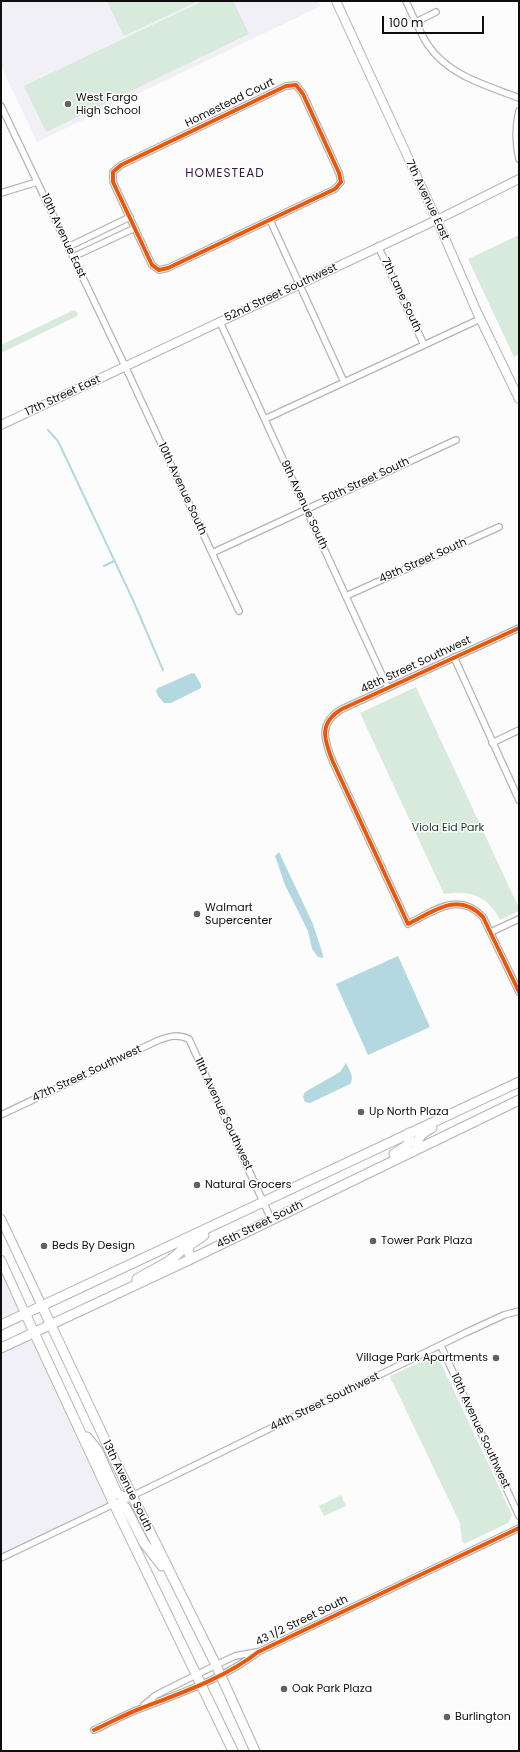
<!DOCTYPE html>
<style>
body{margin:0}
#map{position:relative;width:520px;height:1752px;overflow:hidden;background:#fcfcfc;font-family:Poppins,sans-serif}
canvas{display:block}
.frame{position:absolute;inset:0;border:2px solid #0e0e0e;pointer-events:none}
.scale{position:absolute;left:382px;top:16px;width:102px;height:18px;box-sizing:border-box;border:2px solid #0e0e0e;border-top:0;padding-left:5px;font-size:12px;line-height:14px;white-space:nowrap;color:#0e0e0e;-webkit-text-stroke:3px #fff;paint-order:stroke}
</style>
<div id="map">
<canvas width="520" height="1752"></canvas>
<div class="frame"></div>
<div class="scale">100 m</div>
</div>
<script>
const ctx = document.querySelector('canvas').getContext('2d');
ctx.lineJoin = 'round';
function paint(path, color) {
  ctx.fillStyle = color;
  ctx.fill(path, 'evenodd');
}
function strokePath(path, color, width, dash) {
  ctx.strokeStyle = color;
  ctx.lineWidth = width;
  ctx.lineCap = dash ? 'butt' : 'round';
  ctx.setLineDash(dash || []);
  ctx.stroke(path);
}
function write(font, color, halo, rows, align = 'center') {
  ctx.font = font + ' Poppins,sans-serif';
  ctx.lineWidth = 3;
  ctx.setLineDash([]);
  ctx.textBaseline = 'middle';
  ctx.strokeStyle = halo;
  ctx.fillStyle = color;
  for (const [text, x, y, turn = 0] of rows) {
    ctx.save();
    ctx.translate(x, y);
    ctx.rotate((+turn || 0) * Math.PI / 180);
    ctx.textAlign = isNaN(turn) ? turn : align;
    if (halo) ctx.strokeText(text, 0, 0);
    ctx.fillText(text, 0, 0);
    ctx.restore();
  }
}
paint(new Path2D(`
 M 1,1 L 318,1 L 321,6 L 37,142 L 1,66 Z
 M 1,1267 L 22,1311 L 1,1321 Z
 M 34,1336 L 109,1502 L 1,1554 L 1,1351 Z`), '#f1f0f6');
paint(new Path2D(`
 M 107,1 L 198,1 L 124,36 Z
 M 203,1 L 233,1 L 249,34 L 46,132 L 24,86 Z
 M 519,235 L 519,354 L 514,357 L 468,259 Z
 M 74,310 L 78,313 L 77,316 L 1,353 L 1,345 Z
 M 416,687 L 519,908 L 519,911 L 500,920 C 488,896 470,890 444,894 L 360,713 Z
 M 432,1357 L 437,1357 L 440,1361 L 512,1515 L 508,1523 L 464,1544 L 462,1541 L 460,1523 L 393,1383 L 391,1381 L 390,1376 Z
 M 341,1495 L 346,1506 L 324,1516 L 319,1506 Z`), '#d7eadb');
paint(new Path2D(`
 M 192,673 L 195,674 L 201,685 L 201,688 L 171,703 L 164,703 L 158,696 L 156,691 L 158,688 Z
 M 279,852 L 313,924 L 323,955 L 323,958 L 318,957 L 312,949 L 308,931 L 285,885 L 275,856 Z
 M 398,956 L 430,1027 L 368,1055 L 336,984 Z
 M 346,1063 C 349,1069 355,1078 350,1084 L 310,1103 L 305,1102 L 303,1097 L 305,1092 L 340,1072 Z`), '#b3d8e0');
strokePath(new Path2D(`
 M 48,430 L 58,441 L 133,600 L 163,670
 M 104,566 L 114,561`), '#b3d8e0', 2);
const street = new Path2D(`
 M 406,1 C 413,16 419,31 428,45 C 449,76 486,85 519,98
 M 416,22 L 436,12
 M 296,85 L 303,94 L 339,173 L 341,182 L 335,189 L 168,268 L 159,270 L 152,265 L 113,182 L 113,172 L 121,165 L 286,86 Z
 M 1,106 L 125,366 L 239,611
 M 519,111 C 515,128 515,142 519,159
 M 1,193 L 37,182
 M 270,220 L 344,382
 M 378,246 L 424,345
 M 68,247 L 130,217
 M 73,257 L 135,228
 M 220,322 L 388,688
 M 265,419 L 480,319
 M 212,553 L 456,440
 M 346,596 L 499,527
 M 519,628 L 342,709 C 318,723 324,740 333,762 L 408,924 C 434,911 458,891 483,917 L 519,992
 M 454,657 L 519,800
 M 492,743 L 519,730
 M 491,932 L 519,919
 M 1,1115 L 159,1040 C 171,1036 177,1034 189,1039 L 271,1219
 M 441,1346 L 519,1516
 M 132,1496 L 465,1333 L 504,1315 L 519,1311
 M 1,1558 L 114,1504
 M 144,1705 L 156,1695 L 216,1665 L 235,1656 L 256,1652
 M 94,1730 C 110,1723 125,1714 142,1708 C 181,1693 225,1678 258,1652 L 519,1528`);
const secondary = new Path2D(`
 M 336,1 L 441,229 L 477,312 L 519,399
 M 1,425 L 447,215 L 519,179
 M 1,1219 L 42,1306
 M 1,1260 L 25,1313`);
const primary = new Path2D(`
 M 416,1149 C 416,1138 423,1132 432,1128
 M 394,1154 L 406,1146 L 410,1141 L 409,1133
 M 190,1257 L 188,1250 L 190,1245 L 204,1235
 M 137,1279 C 152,1269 172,1263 183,1248 L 182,1240
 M 42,1306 L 114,1459 L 216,1665 L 255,1751
 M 25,1313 L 114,1504 L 233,1751
 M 1,1325 L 519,1082
 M 1,1348 L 191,1259 L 519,1100
 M 87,1437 L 98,1451 L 117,1493 L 125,1498 L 132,1496
 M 114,1504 L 122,1504 L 126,1508 L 144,1543 L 162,1566`);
strokePath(street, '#b4b4b4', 8);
strokePath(secondary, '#b4b4b4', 10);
strokePath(primary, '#b4b4b4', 11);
strokePath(street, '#fff', 5.5);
strokePath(secondary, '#fff', 8);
strokePath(primary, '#fff', 9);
strokePath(new Path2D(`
 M 296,85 L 303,94 L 339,173 L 341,182 L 335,189 L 168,268 L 159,270 L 152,265 L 113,182 L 113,172 L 121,165 L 286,86 Z
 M 519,628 L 342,709 C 318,723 324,740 333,762 L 408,924 C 434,911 458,891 483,917 L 519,992
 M 94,1730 C 110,1723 125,1714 142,1708 C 181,1693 225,1678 258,1652 L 519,1528`), '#e8590c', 4);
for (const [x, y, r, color] of [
 [68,104,4,"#616161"],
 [197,914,4,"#616161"],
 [361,1112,4,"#616161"],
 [197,1185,4,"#616161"],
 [373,1241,4,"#616161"],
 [44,1246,4,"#616161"],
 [496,1358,4,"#616161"],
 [284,1689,4,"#616161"],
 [447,1717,4,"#616161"]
]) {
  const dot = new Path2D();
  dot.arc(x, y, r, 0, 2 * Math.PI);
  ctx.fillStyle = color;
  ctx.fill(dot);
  strokePath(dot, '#fff', 1.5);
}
write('11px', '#0e0e0e', '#fff', [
 ["West Fargo",76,98],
 ["High School",76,111],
 ["Walmart",205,908],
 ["Supercenter",205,921],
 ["Up North Plaza",369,1112],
 ["Natural Grocers",205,1185],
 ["Tower Park Plaza",381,1241],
 ["Beds By Design",52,1246],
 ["Village Park Apartments",488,1358,"right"],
 ["Oak Park Plaza",292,1689],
 ["Burlington",455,1717]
], 'left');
write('11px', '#0e0e0e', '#fff', [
 ["Homestead Court",230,103,-26],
 ["7th Avenue East",427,200,65],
 ["10th Avenue East",63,236,65],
 ["52nd Street Southwest",281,293,-25],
 ["7th Lane South",401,295,65],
 ["17th Street East",63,396,-25],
 ["50th Street South",366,481,-25],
 ["10th Avenue South",182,489,65],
 ["9th Avenue South",304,505,65],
 ["49th Street South",423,561,-24],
 ["48th Street Southwest",416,665,-25],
 ["47th Street Southwest",87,1074,-25],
 ["11th Avenue Southwest",223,1114,65],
 ["45th Street South",260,1225,-26],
 ["44th Street Southwest",325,1402,-26],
 ["10th Avenue Southwest",480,1431,65],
 ["13th Avenue South",127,1486,64],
 ["43 1/2 Street South",302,1621,-26]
]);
write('11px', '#0d381c', '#fff', [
 ["Viola Eid Park",448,828]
]);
ctx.letterSpacing = '1px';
write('12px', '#38164d', '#fff', [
 ["HOMESTEAD",225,174]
]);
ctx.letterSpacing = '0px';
</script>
